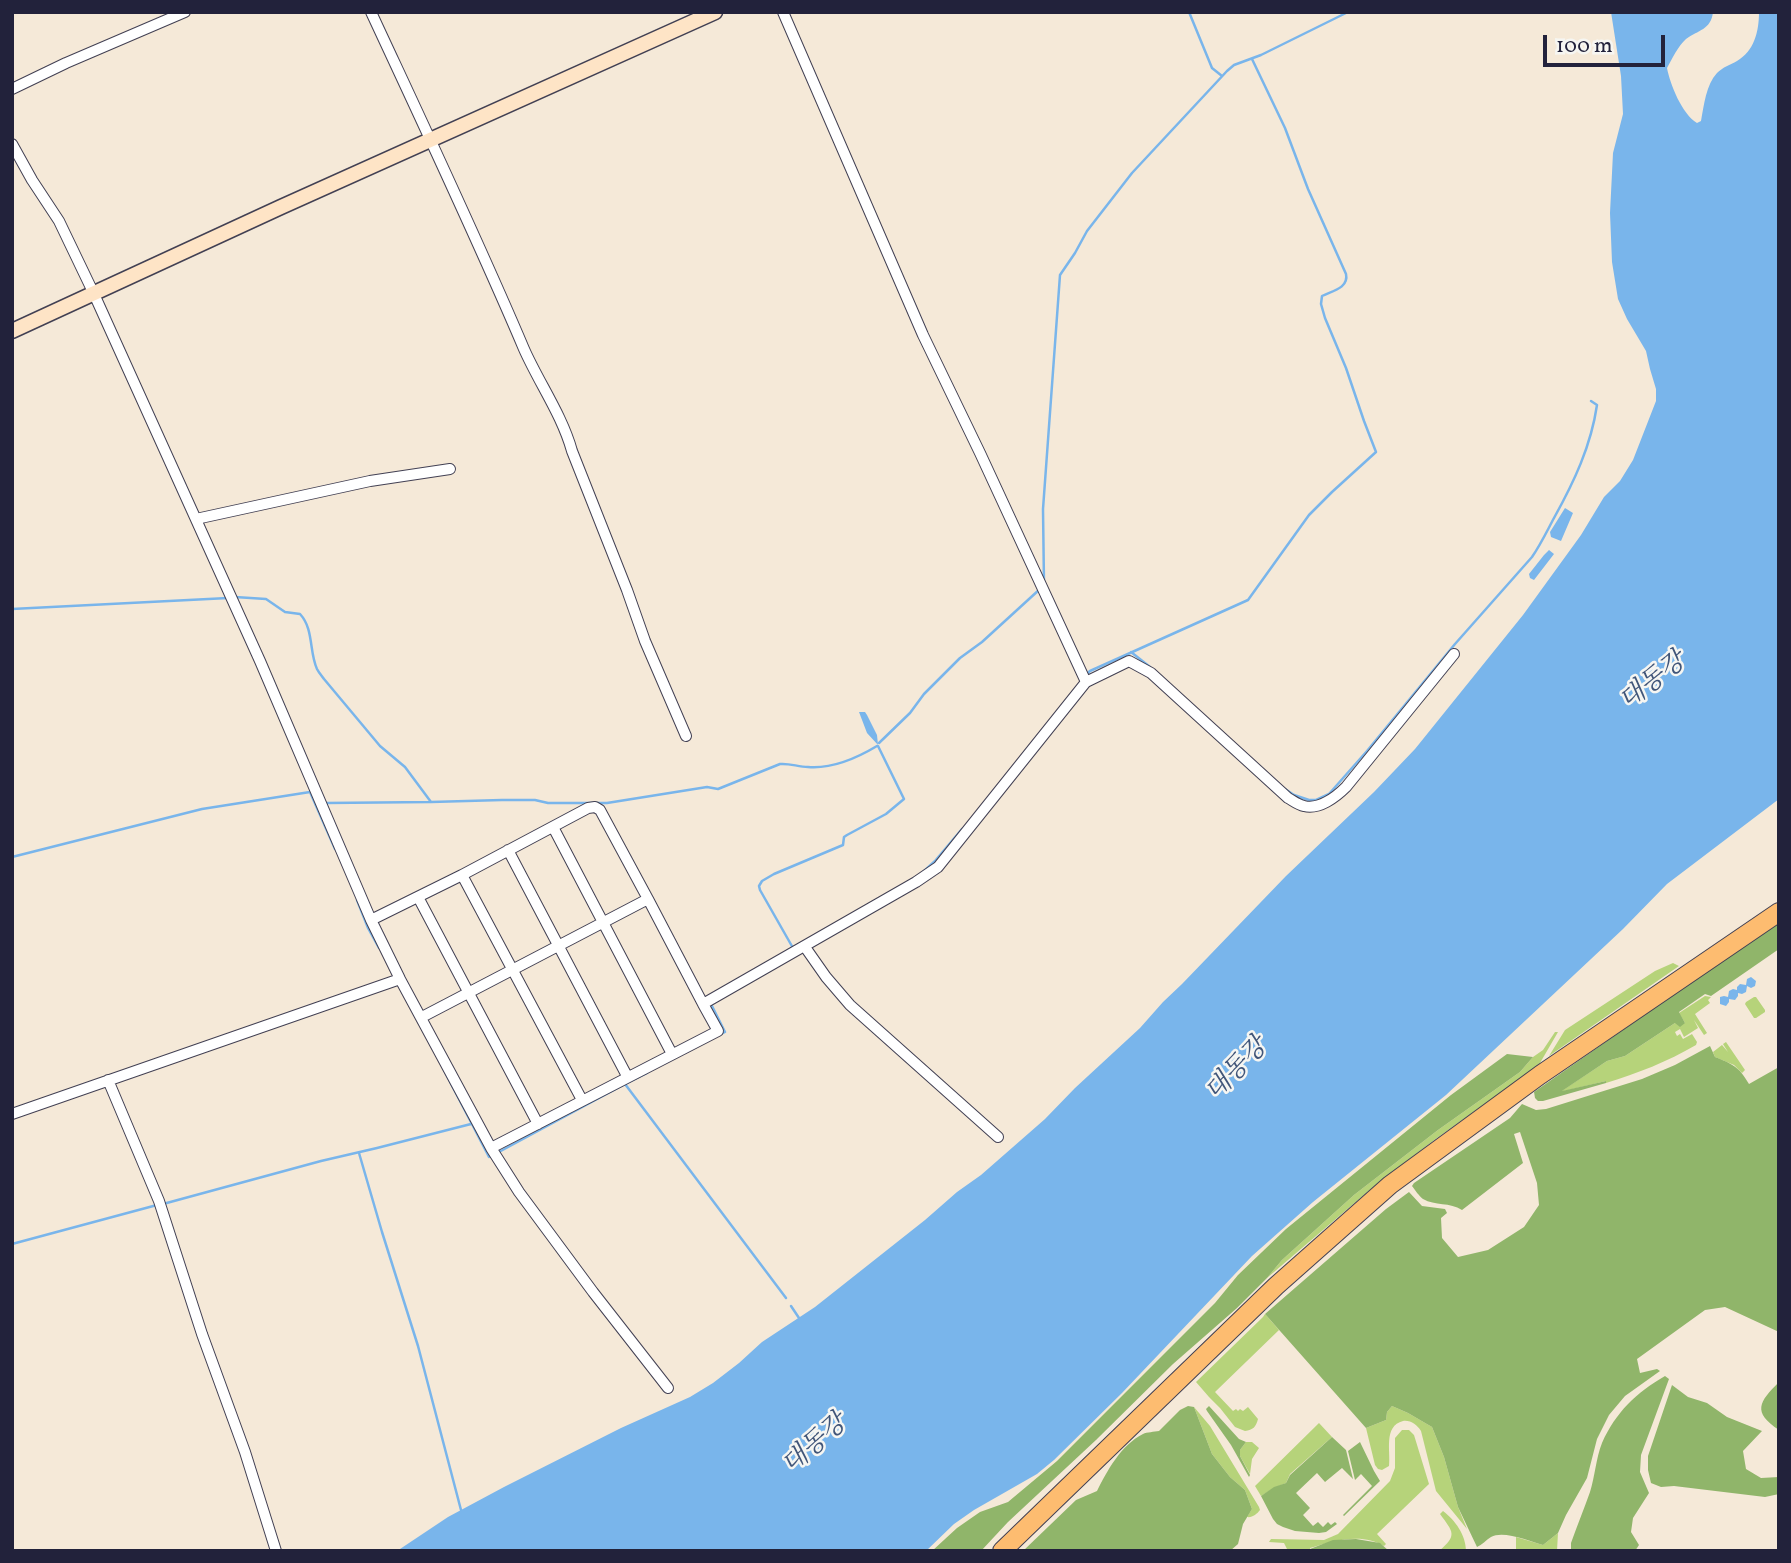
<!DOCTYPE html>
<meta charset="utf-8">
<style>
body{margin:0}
#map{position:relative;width:1791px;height:1563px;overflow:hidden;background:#f5e9d8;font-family:Vollkorn,serif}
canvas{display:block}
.frame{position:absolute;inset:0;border:14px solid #22223b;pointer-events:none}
.scale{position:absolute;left:1543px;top:35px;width:122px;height:32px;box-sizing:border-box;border:4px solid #22223b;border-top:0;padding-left:9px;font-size:21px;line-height:24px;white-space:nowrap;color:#22223b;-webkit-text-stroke:5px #f6f6f2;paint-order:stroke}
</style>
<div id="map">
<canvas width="1791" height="1563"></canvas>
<div class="frame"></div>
<div class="scale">100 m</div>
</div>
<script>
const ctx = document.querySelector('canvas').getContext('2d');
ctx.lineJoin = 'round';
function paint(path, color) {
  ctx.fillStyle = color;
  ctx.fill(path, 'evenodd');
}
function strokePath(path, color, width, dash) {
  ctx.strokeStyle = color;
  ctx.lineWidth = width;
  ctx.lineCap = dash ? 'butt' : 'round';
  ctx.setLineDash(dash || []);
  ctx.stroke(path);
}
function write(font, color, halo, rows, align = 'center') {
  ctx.font = font + ' Vollkorn,"Noto Serif KR",serif';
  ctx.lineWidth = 5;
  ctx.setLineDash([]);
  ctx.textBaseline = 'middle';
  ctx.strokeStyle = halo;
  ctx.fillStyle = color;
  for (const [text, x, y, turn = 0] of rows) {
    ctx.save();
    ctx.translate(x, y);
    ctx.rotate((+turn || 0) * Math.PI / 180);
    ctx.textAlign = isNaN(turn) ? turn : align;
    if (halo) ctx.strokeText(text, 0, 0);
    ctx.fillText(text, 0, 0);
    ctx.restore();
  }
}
paint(new Path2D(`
 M 1673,963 L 1679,966 L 1549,1056 L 1565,1030 L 1655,971 Z
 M 1705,996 L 1711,997 L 1708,1000 L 1710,1003 L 1695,1014 L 1707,1033 L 1704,1035 L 1694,1020 L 1698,1028 L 1684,1037 L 1680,1029 L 1675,1032 L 1677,1036 L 1680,1034 L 1683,1039 L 1692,1034 L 1697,1042 L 1696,1045 C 1667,1062 1638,1073 1606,1083 L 1606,1081 L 1560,1092 L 1607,1061 L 1625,1056 L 1675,1023 L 1685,1023 L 1679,1013 Z
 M 1754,997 L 1756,997 L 1765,1010 L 1765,1012 L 1756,1018 L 1754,1018 L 1745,1004 L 1746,1002 Z
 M 1555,1032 L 1558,1032 L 1540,1063 L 1535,1068 L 1437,1138 L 1379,1182 L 1267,1278 L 1282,1260 L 1354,1195 L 1438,1130 L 1520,1072 L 1533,1057 L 1543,1050 Z
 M 1726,1042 L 1745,1070 L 1742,1073 L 1734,1065 L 1715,1057 L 1713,1052 L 1722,1045 L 1728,1052 L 1723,1044 Z
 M 1265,1314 L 1279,1330 L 1215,1392 L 1233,1411 L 1236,1409 L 1238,1411 L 1240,1409 L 1243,1411 L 1248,1407 L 1258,1419 C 1256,1427 1253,1430 1245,1431 L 1235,1427 L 1220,1408 L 1209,1397 L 1196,1382 L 1263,1317 Z
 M 1392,1406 L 1408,1413 L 1432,1427 L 1444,1457 L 1458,1507 L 1467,1529 L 1436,1491 L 1421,1431 C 1417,1425 1411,1420 1403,1421 C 1383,1426 1391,1452 1389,1466 L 1382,1470 L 1378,1469 L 1375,1465 L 1366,1428 L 1386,1420 L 1387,1412 Z
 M 1194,1407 L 1210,1426 L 1259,1507 L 1260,1510 C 1257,1514 1252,1518 1247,1517 L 1252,1509 L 1245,1490 L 1230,1477 L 1212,1454 Z
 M 1319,1423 L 1332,1437 L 1290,1474 L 1286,1483 L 1274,1488 L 1261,1496 L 1255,1486 Z
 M 1402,1430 L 1409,1430 L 1414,1435 L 1429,1484 L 1377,1534 L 1386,1544 L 1384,1546 C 1362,1532 1333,1541 1310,1548 L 1310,1551 L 1288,1551 L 1284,1543 L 1269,1542 L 1271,1539 L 1324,1540 L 1338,1534 L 1390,1481 L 1395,1468 L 1395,1438 Z
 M 1246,1442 L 1252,1442 L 1259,1448 L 1252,1459 L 1250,1474 L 1240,1456 L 1240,1450 Z
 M 1443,1511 C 1455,1520 1466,1535 1466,1551 L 1439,1551 C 1458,1535 1453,1532 1440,1514 Z
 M 1558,1533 L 1557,1551 L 1516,1551 L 1516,1537 L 1543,1545 Z`), '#b6d37a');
paint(new Path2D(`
 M 1779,921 L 1779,949 L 1711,996 L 1705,994 L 1679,1012 L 1685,1023 L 1680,1027 L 1675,1023 L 1625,1056 L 1607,1061 L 1562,1091 L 1606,1081 L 1606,1083 L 1543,1101 L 1538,1101 L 1535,1098 L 1534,1092 Z
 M 1710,1046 L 1715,1057 C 1733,1064 1739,1067 1749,1084 L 1779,1067 L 1779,1332 L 1725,1307 L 1705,1310 L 1637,1359 L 1640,1373 L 1657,1369 L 1660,1371 L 1625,1396 L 1609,1415 L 1597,1439 L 1587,1478 L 1566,1515 L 1558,1533 L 1543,1545 C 1530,1541 1503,1530 1491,1537 C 1486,1540 1482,1545 1477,1547 L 1458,1507 L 1444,1457 L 1432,1427 L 1408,1413 L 1392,1406 L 1387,1412 L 1386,1420 L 1366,1428 L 1265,1314 L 1386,1209 L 1409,1192 L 1422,1206 L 1445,1209 L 1447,1213 L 1441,1218 L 1442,1238 L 1458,1257 L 1488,1250 L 1524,1227 L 1539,1205 L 1537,1183 L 1520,1132 L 1514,1134 L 1523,1163 L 1462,1210 C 1450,1202 1435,1206 1423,1199 C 1419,1196 1415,1190 1412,1186 L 1414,1183 L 1510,1118 L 1522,1104 L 1536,1110 L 1546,1109 L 1642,1079 L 1675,1065 Z
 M 1507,1054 L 1533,1057 L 1520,1072 L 1438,1130 L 1354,1195 L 1282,1260 L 1267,1278 L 1237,1308 L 1173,1364 L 1096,1440 L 1008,1522 L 981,1551 L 932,1551 L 957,1528 L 980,1512 L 1008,1502 L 1057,1461 L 1215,1303 L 1238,1275 L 1286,1229 L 1451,1095 Z
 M 1665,1376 L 1669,1379 L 1641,1455 L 1640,1472 L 1649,1493 L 1633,1518 L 1631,1532 L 1639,1545 L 1635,1551 L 1571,1551 L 1571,1543 C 1577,1526 1584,1509 1590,1492 C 1595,1476 1596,1458 1602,1443 C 1616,1412 1636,1393 1665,1376 Z
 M 1779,1382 L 1779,1430 C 1752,1412 1759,1402 1779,1382 Z
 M 1672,1385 L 1688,1397 L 1707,1403 L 1727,1417 L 1762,1431 L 1743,1451 L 1746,1469 L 1761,1478 L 1779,1477 L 1779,1494 L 1765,1497 L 1674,1486 L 1661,1487 L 1651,1483 L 1648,1470 L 1648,1456 Z
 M 1188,1406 L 1194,1407 L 1212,1454 L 1230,1477 L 1245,1490 L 1252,1509 L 1243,1524 L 1238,1544 L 1230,1551 L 1023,1551 L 1076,1500 L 1097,1491 C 1107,1471 1121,1445 1143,1434 C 1147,1432 1154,1432 1159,1431 L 1180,1410 Z
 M 1209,1406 L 1239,1439 L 1246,1442 L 1240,1450 L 1240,1456 L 1250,1475 L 1249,1477 L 1231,1445 L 1207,1411 L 1206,1409 Z
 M 1332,1437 L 1346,1450 L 1353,1479 L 1342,1468 L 1325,1482 L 1317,1473 L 1296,1493 L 1310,1508 L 1303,1515 L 1313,1526 L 1318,1522 L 1323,1527 L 1328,1522 L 1331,1525 L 1335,1522 L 1337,1524 L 1326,1532 L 1319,1533 L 1295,1531 L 1283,1527 L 1277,1524 L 1273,1519 L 1261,1496 L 1274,1487 L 1286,1483 L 1290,1475 Z
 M 1360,1442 L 1374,1471 L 1380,1481 L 1344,1516 L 1343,1515 L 1372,1486 L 1361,1474 L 1355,1480 L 1348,1451 Z
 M 1356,1539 L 1380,1543 L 1389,1551 L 1310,1551 L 1310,1549 L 1333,1540 Z`), '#90b56a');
paint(new Path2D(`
 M 1611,12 L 1713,12 C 1711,30 1698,30 1686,39 C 1678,46 1672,59 1667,68 C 1670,84 1682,114 1697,123 L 1701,121 C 1704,105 1706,85 1717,73 C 1723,67 1730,65 1737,61 C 1754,51 1759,32 1759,12 L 1779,12 L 1779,799 L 1667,884 L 1623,929 L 1446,1095 L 1313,1202 L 1252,1256 L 1122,1393 L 1054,1460 L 1037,1474 L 974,1510 L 954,1524 L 926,1551 L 397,1551 L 448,1517 L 504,1487 L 621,1428 L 690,1397 L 713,1383 L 739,1363 L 762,1342 L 815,1307 L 925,1220 L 957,1192 L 981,1175 L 1045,1119 L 1075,1088 L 1140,1028 L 1163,1002 L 1182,984 L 1286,876 L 1374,792 L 1415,749 L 1523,615 L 1581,535 L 1604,497 L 1620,481 L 1633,460 L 1656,401 L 1656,389 L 1650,369 L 1646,351 L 1627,319 L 1618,299 L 1612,262 L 1610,213 L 1613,153 L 1623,114 L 1621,76 Z
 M 1565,508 L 1573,513 L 1561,541 L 1551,537 L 1550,532 Z
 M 1549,550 L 1554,554 L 1534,580 L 1530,578 L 1529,574 L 1544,555 Z
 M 859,712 L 865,712 L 867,715 L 877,735 L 878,745 L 867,733 Z
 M 1751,977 L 1756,981 L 1755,986 L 1751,988 L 1747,986 L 1746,992 L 1742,994 L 1738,993 L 1738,996 L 1735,1000 L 1729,999 L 1729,1002 L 1726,1006 L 1720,1004 L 1720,997 L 1724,996 L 1728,997 L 1729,991 L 1733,989 L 1737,990 L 1737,987 L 1740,984 L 1746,985 L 1747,979 Z`), '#79b5eb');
strokePath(new Path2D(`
 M 1189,12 L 1212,68 L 1222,76
 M 1044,584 L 1043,509 L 1060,275 L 1075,253 L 1087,231 L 1132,173 L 1227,71 L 1234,65 L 1261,55 L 1348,12
 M 235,597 L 266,599 L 285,612 L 300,614 C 314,629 309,652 317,669 C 319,673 322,676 324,679 L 380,746 L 405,767 L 431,802 L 502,800 L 535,800 L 548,803 L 607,803 L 707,787 L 718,789 L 780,764 C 790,763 798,767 808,767 C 832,769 857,758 877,746
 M 12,609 L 228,598
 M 1131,652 L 1150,667
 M 1087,674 L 1090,671 L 1248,600 L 1309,515 L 1332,492 L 1376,452 L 1364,421 L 1346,368 L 1325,318 L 1321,304 L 1322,296 C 1332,291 1349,288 1346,274 L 1308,189 L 1285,128 L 1252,59
 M 879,743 L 910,713 L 924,694 L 960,658 L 982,642 L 1040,589
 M 1285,789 L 1294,795 L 1309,800 L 1316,800 L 1329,794 L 1367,751 L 1455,644 L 1532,557 C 1541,544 1547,531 1554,518 C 1574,482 1591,446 1597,405 L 1591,401
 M 326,803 L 431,802
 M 12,857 L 202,809 L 310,792 L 335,849
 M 922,873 L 935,861 L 962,829
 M 357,900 L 368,928 L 379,948
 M 793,948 L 760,890 L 759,886 L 762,881 L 774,874 L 843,845 L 844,837 L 847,835 L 886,814 L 904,799 L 878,746
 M 711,1004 L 725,1032 L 721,1034
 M 443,1068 L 489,1157 L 491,1156
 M 625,1084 L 647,1073
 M 359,1153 L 382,1232 L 418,1346 L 461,1510
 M 497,1153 L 625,1084 L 786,1298
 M 163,1204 L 321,1161 L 377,1148 L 471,1124
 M 12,1244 L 157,1205
 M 791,1306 L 799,1318`), '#79b5eb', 2.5);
const street = new Path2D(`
 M 371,12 C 423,124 476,236 524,349 C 539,383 562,415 572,451 L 627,590 L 645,641 L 686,736
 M 783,12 L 923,335 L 980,453 L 1086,682
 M 12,89 L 66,63 L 185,12
 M 12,144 L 32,180 L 59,221 L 94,294 L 260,661 L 371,920 L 400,979 L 491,1148 L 519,1192 L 593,1292 L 668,1388
 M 196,519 L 370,481 L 450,469
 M 553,827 L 672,1054
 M 508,850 L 627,1076
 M 462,875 L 582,1100
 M 418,897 L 538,1124
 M 371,920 L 462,875 L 588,808 L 595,807 L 600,810 L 648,899
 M 805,947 L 826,977 L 850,1005 L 998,1137
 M 422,1017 L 648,899 L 703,1004
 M 108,1080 L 159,1201 L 202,1334 L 245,1452 L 276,1551
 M 12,1114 L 400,979
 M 491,1148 L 718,1031 L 703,1004 L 916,882 L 938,867 L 1086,682 L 1129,661 L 1151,673 L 1288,798 C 1292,800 1298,805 1304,806 C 1319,810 1336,797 1346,787 L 1454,654`);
const secondary = new Path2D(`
 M 12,331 L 281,207 L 715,12`);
const highway = new Path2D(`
 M 1002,1551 L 1276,1286 L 1390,1185 L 1540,1075 L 1779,912`);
strokePath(street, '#424053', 12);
strokePath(secondary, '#424053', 17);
strokePath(highway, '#424053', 20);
strokePath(street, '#fff', 10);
strokePath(secondary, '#fee4c6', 14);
strokePath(highway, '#fdbc70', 18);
write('italic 26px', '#405579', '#f6f6f2', [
 ["대동강",1654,683,-38],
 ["대동강",1238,1071,-46],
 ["대동강",816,1446,-41]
]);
</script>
